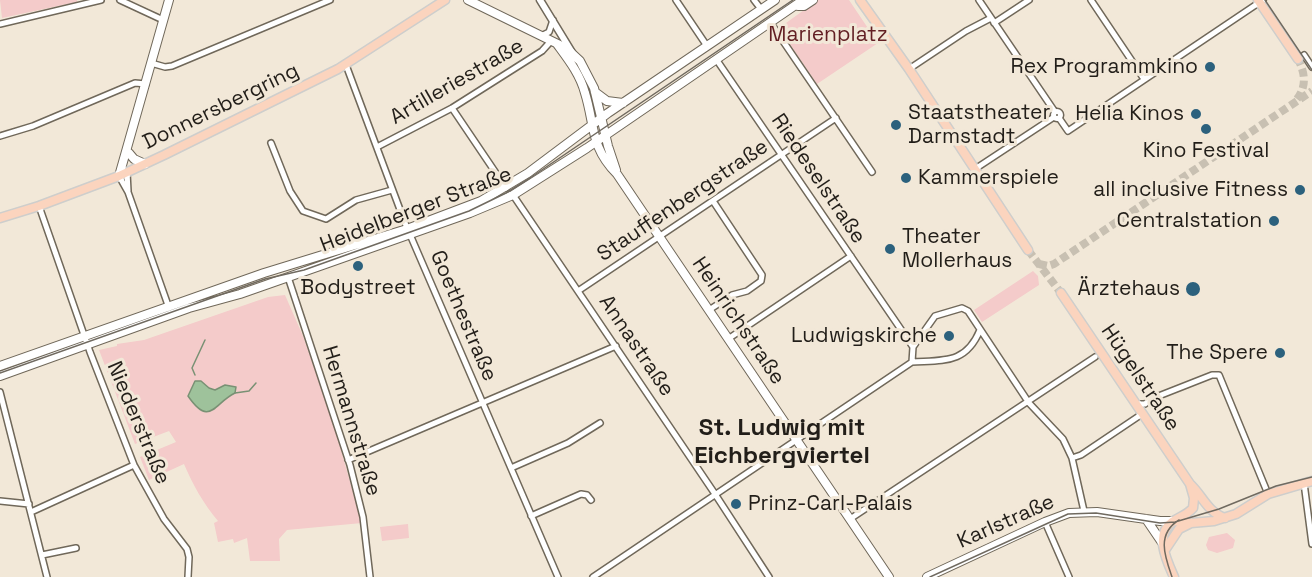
<!DOCTYPE html>
<meta charset="utf-8">
<style>
body{margin:0}
canvas{display:block;background:#f2e8d8}
</style>
<canvas width="1312" height="577"></canvas>
<script>
const ctx = document.querySelector('canvas').getContext('2d');
ctx.lineJoin = 'round';
function paint(path, color) {
  ctx.fillStyle = color;
  ctx.fill(path, 'evenodd');
}
function strokePath(path, color, width, dash) {
  ctx.strokeStyle = color;
  ctx.lineWidth = width;
  ctx.lineCap = dash ? 'butt' : 'round';
  ctx.setLineDash(dash || []);
  ctx.stroke(path);
}
function write(font, color, halo, rows, align = 'center') {
  ctx.font = font + ' "Space Grotesk",sans-serif';
  ctx.lineWidth = 6;
  ctx.setLineDash([]);
  ctx.textBaseline = 'middle';
  ctx.strokeStyle = halo;
  ctx.fillStyle = color;
  for (const [text, x, y, turn = 0] of rows) {
    ctx.save();
    ctx.translate(x, y);
    ctx.rotate((+turn || 0) * Math.PI / 180);
    ctx.textAlign = isNaN(turn) ? turn : align;
    if (halo) ctx.strokeText(text, 0, 0);
    ctx.fillText(text, 0, 0);
    ctx.restore();
  }
}
paint(new Path2D(`
 M 0,0 L 77,0 L 77,2 L 2,18 Z
 M 818,0 L 849,0 L 878,43 L 817,84 L 779,28 Z
 M 1033,271 L 1038,276 L 1039,285 L 982,322 L 974,310 Z
 M 285,295 L 303,336 L 332,419 L 362,523 L 287,530 L 279,539 L 280,561 L 250,561 L 247,538 L 234,543 L 233,539 L 218,542 L 214,523 L 218,521 C 203,503 193,485 184,464 L 149,480 L 140,457 L 176,442 L 169,431 L 135,444 L 99,350 L 117,346 L 117,344 L 144,340 L 268,297 Z
 M 408,524 L 409,538 L 382,541 L 380,527 Z
 M 1227,533 L 1235,540 L 1233,548 L 1217,553 L 1208,550 L 1206,545 L 1209,537 Z`), '#f4cbca');
const water = new Path2D(`
 M 195,381 L 201,381 L 209,388 L 215,390 L 225,385 L 236,387 L 235,393 C 214,403 210,428 188,396 Z`);
paint(water, '#9ec29b');
strokePath(water, '#799174', 1.5);
strokePath(new Path2D(`
 M 195,375 L 192,368 L 205,340
 M 235,393 L 249,391 L 256,383`), '#799174', 1.5);
strokePath(new Path2D(`
 M 1297,99 C 1307,86 1305,73 1298,59
 M 1028,250 L 1061,293
 M 1039,264 L 1048,266 L 1054,264 L 1312,91`), '#c8c0b2', 8, [8, 4]);
const minor = new Path2D(`
 M 120,0 L 163,20
 M 676,0 L 707,46
 M 754,0 L 761,9
 M 979,0 L 1055,112
 M 1091,0 L 1144,79
 M 770,22 L 872,172
 M 994,23 L 1029,0
 M 0,24 L 101,0
 M 541,36 L 549,32 L 553,20
 M 1304,55 L 1312,67
 M 716,59 L 913,347
 M 151,63 L 165,67 L 172,66 L 330,0
 M 346,65 L 405,223 L 558,577
 M 909,69 L 966,31 L 991,18
 M 452,108 L 506,188
 M1053.5 115a3.5 3.5 0 1 1 7 0a3.5 3.5 0 1 1-7 0Z
 M 1059,118 L 1068,131 L 1263,0
 M 0,136 L 33,126 L 135,83 L 146,84
 M 271,143 L 290,191 L 303,211 L 326,219 L 356,200 L 392,190
 M 377,147 L 452,108 L 542,51 L 551,41
 M 975,169 L 1054,117
 M 127,172 L 128,191
 M 119,176 L 128,192 L 169,308
 M 513,195 L 715,494 L 769,577
 M 39,206 L 90,352 L 134,465 L 164,519 L 187,549 L 189,557 L 188,577
 M 288,277 L 350,465 L 363,517 L 370,577
 M 578,291 L 836,118
 M 709,310 L 732,295 L 747,291 L 761,281 L 762,275 L 713,201
 M 728,339 L 851,256
 M 912,362 L 913,347 L 935,316 L 962,308 L 968,311 L 1029,403 L 1063,439 L 1072,458 L 1084,511
 M 912,362 C 944,360 966,364 980,330
 M 0,392 L 47,577
 M 1136,404 L 1145,404 L 1151,399 L 1212,375 L 1219,375 L 1268,494
 M 1072,458 L 1081,455 L 1142,414
 M 348,460 L 616,346
 M 511,468 L 568,443 L 600,423
 M 1304,483 L 1312,544
 M 0,501 L 29,504
 M 31,512 L 134,465
 M 531,516 L 581,494 L 587,495 L 591,500
 M 850,519 L 1095,357
 M 1045,522 L 1069,577
 M 42,555 L 76,548
 M 593,577 L 912,362`);
const tertiary = new Path2D(`
 M 540,0 L 573,54`);
const secondary = new Path2D(`
 M 468,0 L 566,48 L 580,61 L 594,88 L 608,146 L 616,170
 M 798,6 L 804,6 L 813,0
 M 557,44 C 568,59 580,74 585,93 C 595,125 590,147 617,174 L 889,577
 M 595,92 L 607,101 L 623,103
 M 129,153 L 134,159 L 145,164
 M 119,176 L 169,0
 M 0,366 L 264,273 L 407,229 L 481,201 L 528,173 L 608,113 L 775,0
 M 0,376 L 189,308 L 240,294 L 317,267 L 470,213 L 513,195 L 587,148 L 803,0
 M 1146,519 L 1163,544
 M 927,577 L 1045,522 L 1069,513 L 1097,512 L 1160,521 L 1174,521`);
const primary = new Path2D(`
 M 860,0 L 909,69 L 1028,250
 M 1258,0 L 1298,59
 M 0,218 L 39,206 L 119,176 L 164,155 L 338,69 L 445,0
 M 1061,293 L 1190,484 C 1202,495 1208,513 1225,518
 M 1174,521 L 1191,523 L 1214,521 L 1236,514 L 1268,494 L 1312,481
 M 1165,550 L 1179,529 L 1191,523
 M 1174,577 C 1167,561 1154,535 1172,522 C 1179,517 1187,515 1193,508 L 1194,498 L 1190,484`);
strokePath(minor, '#70685a', 8);
strokePath(tertiary, '#70685a', 9);
strokePath(secondary, '#70685a', 10);
strokePath(primary, '#cececc', 11);
strokePath(minor, '#fff', 5);
strokePath(tertiary, '#fff', 6);
strokePath(secondary, '#fff', 8);
strokePath(primary, '#fbd4be', 8);
strokePath(new Path2D(`
 M 1265,0 L 1312,70
 M 0,373 L 265,279 L 304,270 L 469,211 L 506,193 L 530,178 L 793,0
 M 930,577 L 1068,514 L 1096,513 L 1160,523 L 1175,522 L 1219,509 L 1276,486 L 1312,477
 M 1172,577 C 1165,557 1156,534 1179,520`), '#706a60', 1.5);
for (const [x, y, r, color] of [
 [1210,67,6,"#2c617d"],
 [1196,114,6,"#2c617d"],
 [896,125,6,"#2c617d"],
 [1206,129,6,"#2c617d"],
 [906,178,6,"#2c617d"],
 [1300,190,6,"#2c617d"],
 [1274,221,6,"#2c617d"],
 [890,249,6,"#2c617d"],
 [358,266,6,"#2c617d"],
 [1193,289,8,"#2c617d"],
 [949,336,6,"#2c617d"],
 [1280,353,6,"#2c617d"],
 [736,504,6,"#2c617d"]
]) {
  const dot = new Path2D();
  dot.arc(x, y, r, 0, 2 * Math.PI);
  ctx.fillStyle = color;
  ctx.fill(dot);
  strokePath(dot, '#f2e8d8', 2);
}
write('21px', '#621f23', '#f2e8d8', [
 ["Marienplatz",828,35]
]);
write('21px', '#221e19', '#f2e8d8', [
 ["Rex Programmkino",1198,67],
 ["Staatstheater",908,113,"left"],
 ["Darmstadt",908,137,"left"],
 ["Helia Kinos",1184,114],
 ["Kino Festival",1206,151,"center"],
 ["Kammerspiele",918,178,"left"],
 ["all inclusive Fitness",1288,190],
 ["Centralstation",1262,221],
 ["Theater",902,237,"left"],
 ["Mollerhaus",902,261,"left"],
 ["Bodystreet",358,288,"center"],
 ["Ärztehaus",1180,289],
 ["Ludwigskirche",937,336],
 ["The Spere",1268,353],
 ["Prinz-Carl-Palais",748,504,"left"]
], 'right');
write('21px', '#221e19', '#f2e8d8', [
 ["Artilleriestraße",457,82,-30],
 ["Donnersbergring",221,107,-26],
 ["Riedeselstraße",818,179,56],
 ["Stauffenbergstraße",683,201,-34],
 ["Heidelberger Straße",416,210,-21],
 ["Goethestraße",463,316,67],
 ["Heinrichstraße",738,321,56],
 ["Annastraße",636,346,56],
 ["Hügelstraße",1140,378,56],
 ["Hermannstraße",351,421,73],
 ["Niederstraße",138,423,67],
 ["Karlstraße",1006,522,-24]
]);
write('bold 24px', '#221e19', '#f2e8d8', [
 ["St. Ludwig mit",782,428],
 ["Eichbergviertel",782,456]
]);
</script>
